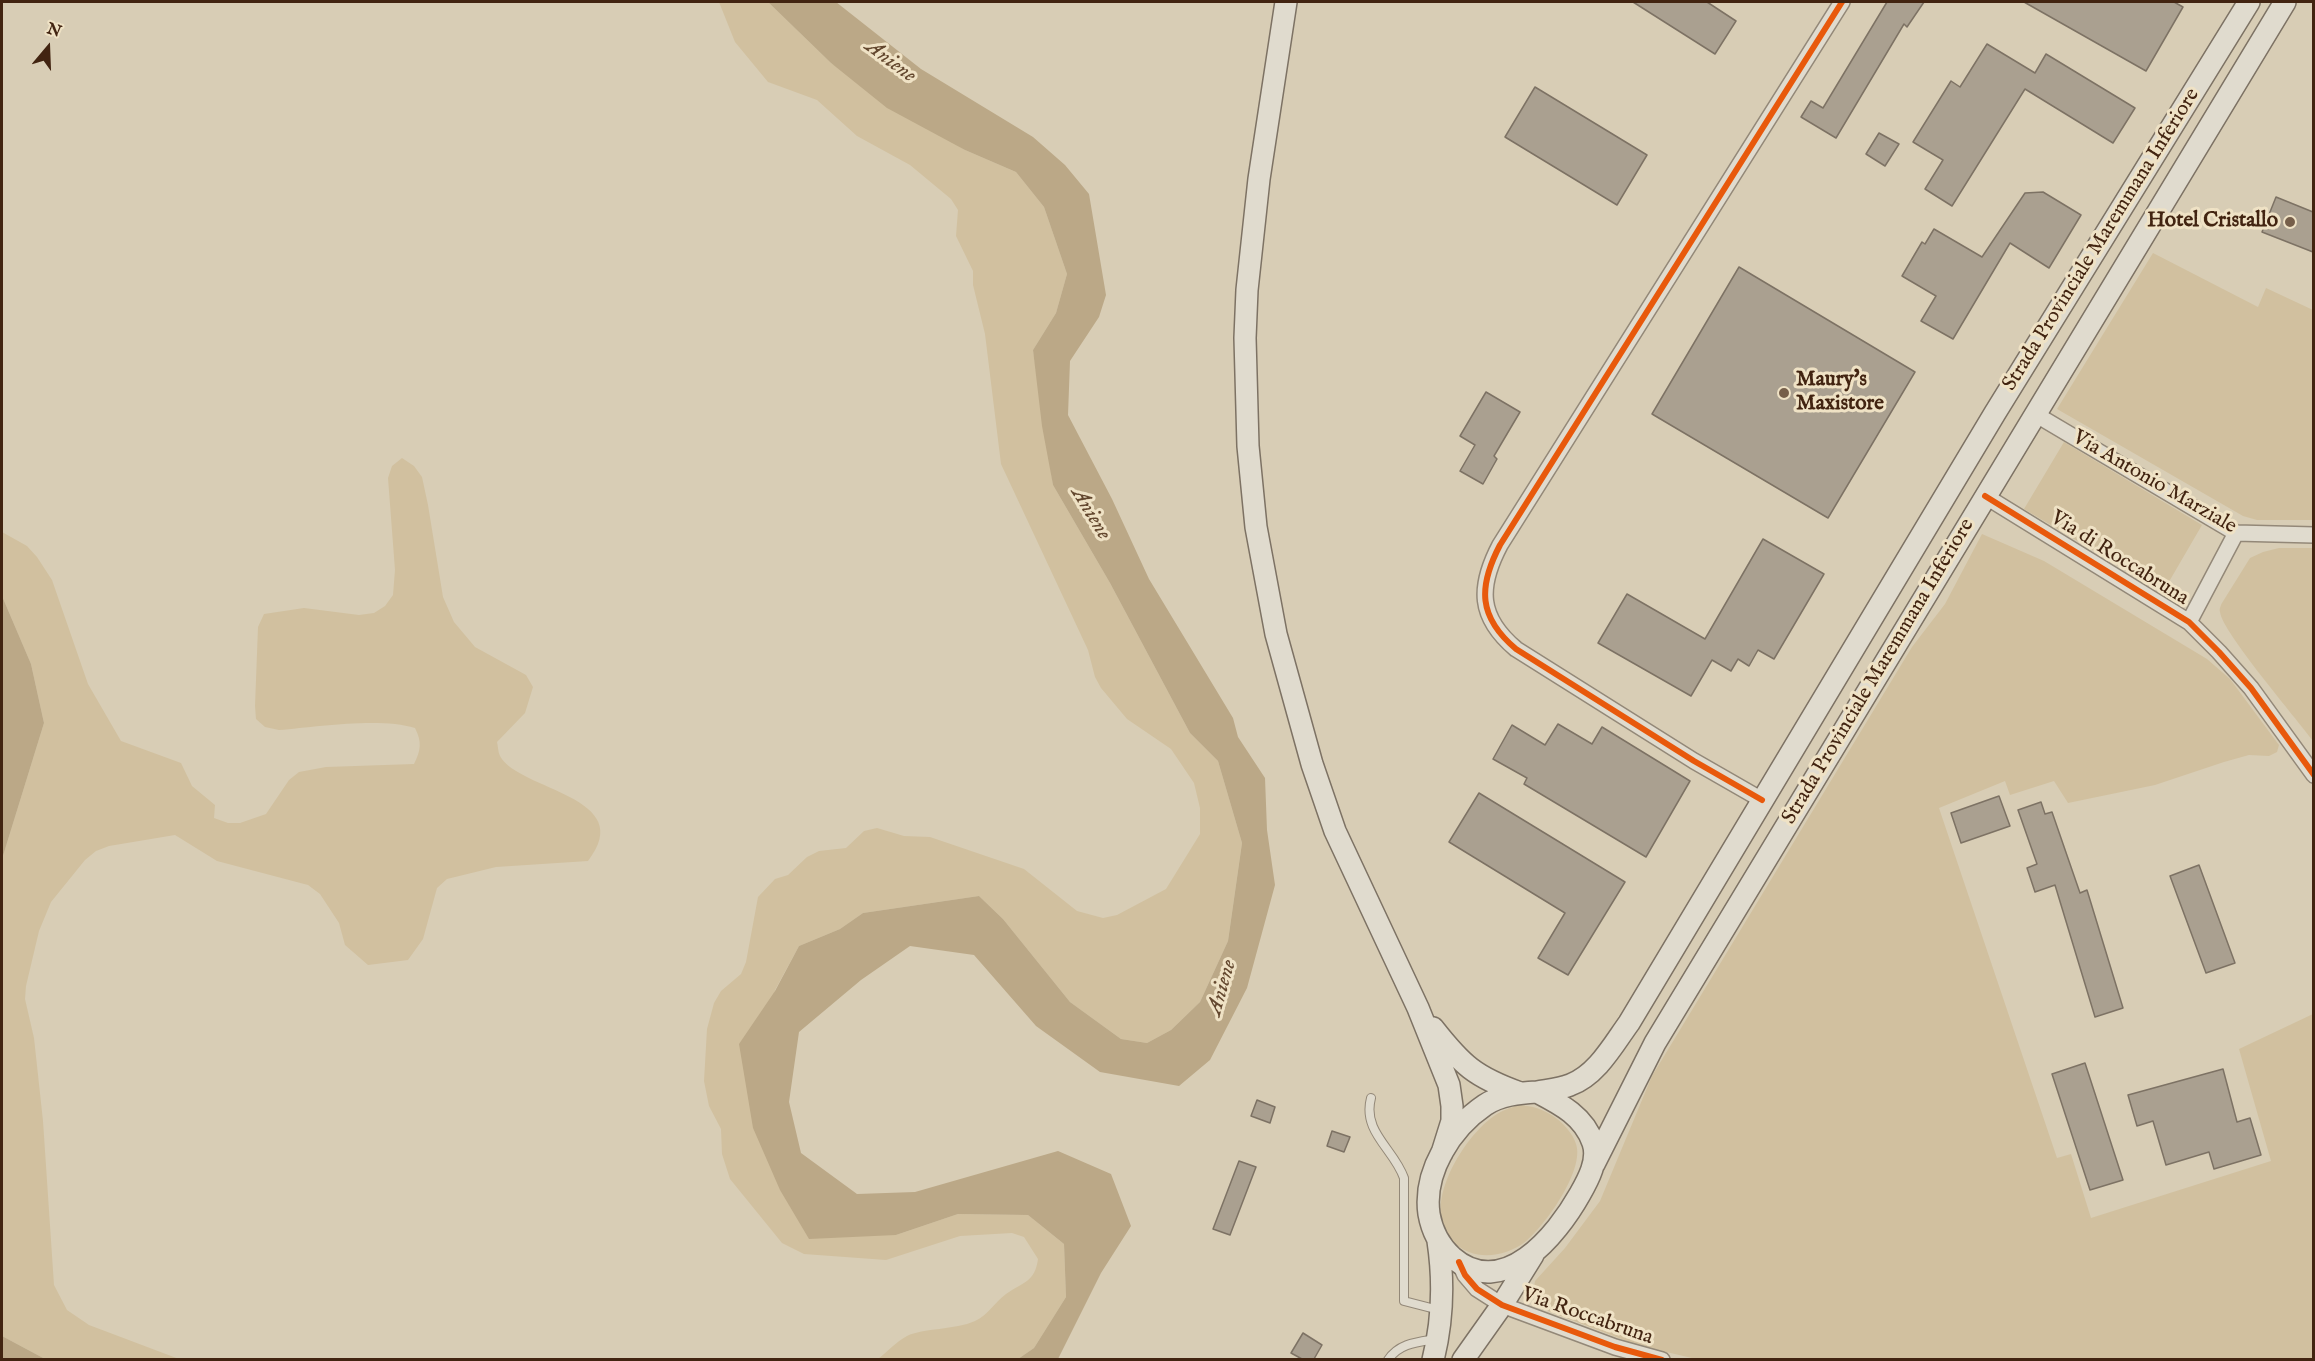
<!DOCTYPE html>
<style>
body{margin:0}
#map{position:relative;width:2315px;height:1361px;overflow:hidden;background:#d8cdb5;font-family:"IM FELL English",serif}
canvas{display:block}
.frame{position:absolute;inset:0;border:3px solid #422411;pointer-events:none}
.north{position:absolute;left:18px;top:18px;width:60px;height:60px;-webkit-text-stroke:4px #efe2c5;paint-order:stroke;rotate:19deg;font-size:16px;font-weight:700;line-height:24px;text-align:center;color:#422411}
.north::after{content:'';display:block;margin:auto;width:21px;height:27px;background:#422411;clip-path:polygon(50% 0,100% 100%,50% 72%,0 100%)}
</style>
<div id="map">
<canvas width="2315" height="1361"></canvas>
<div class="frame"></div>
<div class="north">N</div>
</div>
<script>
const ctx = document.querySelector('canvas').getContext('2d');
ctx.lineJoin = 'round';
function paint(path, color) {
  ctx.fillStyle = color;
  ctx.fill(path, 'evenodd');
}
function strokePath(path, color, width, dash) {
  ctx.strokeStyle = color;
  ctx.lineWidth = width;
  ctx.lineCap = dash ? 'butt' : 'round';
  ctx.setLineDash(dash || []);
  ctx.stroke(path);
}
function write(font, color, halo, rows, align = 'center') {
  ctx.font = font + ' "IM FELL English",serif';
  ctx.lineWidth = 6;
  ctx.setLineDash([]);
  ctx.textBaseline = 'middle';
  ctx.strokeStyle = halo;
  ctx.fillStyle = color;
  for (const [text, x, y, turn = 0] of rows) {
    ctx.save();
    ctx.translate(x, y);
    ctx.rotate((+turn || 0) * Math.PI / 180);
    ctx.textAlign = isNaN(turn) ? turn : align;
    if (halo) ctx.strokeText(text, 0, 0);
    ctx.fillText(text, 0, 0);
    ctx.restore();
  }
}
paint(new Path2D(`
 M 719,2 L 768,2 L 831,63 L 965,150 L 1016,172 L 1044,207 L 1067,274 L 1056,313 L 1033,350 L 1053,485 L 1110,583 L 1190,733 L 1218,761 L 1242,843 L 1228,941 L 1200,1002 L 1171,1030 L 1147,1043 L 1121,1039 L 1070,1002 L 1003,919 L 979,896 L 863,913 L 840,929 L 799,946 L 775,990 L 753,1128 L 896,1235 L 958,1214 L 1028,1215 L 1064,1244 L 1066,1297 L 1034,1348 L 1018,1359 L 878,1359 C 887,1352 897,1341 907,1336 C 923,1328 955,1330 975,1321 C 988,1315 995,1302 1006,1294 C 1023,1282 1035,1282 1038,1259 L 1024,1237 L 1012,1233 L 960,1236 L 886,1260 L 804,1254 L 782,1243 L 730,1179 L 722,1154 L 721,1129 L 709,1106 L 704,1081 L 707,1029 L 714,1003 L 721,991 L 741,974 L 746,962 L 758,897 L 775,879 L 788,875 L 807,857 L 819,851 L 846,848 L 864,831 L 877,828 L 904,836 L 930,837 L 1024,869 L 1077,911 L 1103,918 L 1117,915 L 1166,889 L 1200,834 L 1200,808 L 1194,783 L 1171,749 L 1127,719 L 1101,688 L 1095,677 L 1088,650 L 1001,464 L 985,334 L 973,285 L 973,271 L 956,236 L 958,210 L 951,199 L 910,165 L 857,136 L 817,100 L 768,82 L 735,42 Z
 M 2153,253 L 2258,307 L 2266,288 L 2313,310 L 2313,520 L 2257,520 L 2243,516 L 2057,409 Z
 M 2064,442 L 2202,525 L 2163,592 L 2024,509 Z
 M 402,458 L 414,466 L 422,477 L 428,505 L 443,597 L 454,622 L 475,647 L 526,675 L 533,687 L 525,713 L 497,742 C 498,746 498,752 500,756 C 519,791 639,796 588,861 L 496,867 L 447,879 L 437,888 L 423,939 L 408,960 L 368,965 L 345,945 L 339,923 L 320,894 L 308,885 L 217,861 L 175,835 L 109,846 L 96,851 L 85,860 L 51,902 L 39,931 L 26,986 L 25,999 L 34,1038 L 43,1121 L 54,1285 L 67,1310 L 89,1325 L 179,1359 L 45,1359 L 2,1336 L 2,859 L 44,723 L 31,664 L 2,596 L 2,532 L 27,546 L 37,557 L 52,580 L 88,684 L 121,741 L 181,763 L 192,786 L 215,805 L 214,818 L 228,823 L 240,823 L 266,814 L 289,780 L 299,772 L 326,767 L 414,764 C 421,750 422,742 415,728 C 380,717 316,727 279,730 L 265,727 L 256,719 L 255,706 L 258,627 L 264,614 L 304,608 L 359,615 L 374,613 L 385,606 L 393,595 L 395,570 L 388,478 L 392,466 Z
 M 1982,534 L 2044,561 L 2207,659 L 2230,679 L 2279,745 L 2277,752 L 2269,756 L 2249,755 L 2224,762 L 2155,785 L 2068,803 L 2054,781 L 2010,795 L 2005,781 L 1939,808 L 2057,1158 L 2071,1154 L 2091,1218 L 2271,1161 L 2239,1049 L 2313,1014 L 2313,1359 L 1696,1359 L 1637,1345 L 1548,1311 L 1538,1303 L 1533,1293 L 1535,1281 L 1565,1248 L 1600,1201 L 1652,1076 L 1912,647 L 1945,604 Z
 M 2279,548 L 2313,548 L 2313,741 C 2297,719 2222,632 2220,612 C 2219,609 2221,605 2222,603 L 2250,558 L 2263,552 Z
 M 1519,1105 C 1533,1106 1542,1109 1553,1116 C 1562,1122 1573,1133 1576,1144 C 1585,1170 1545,1226 1525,1242 C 1509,1254 1487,1259 1469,1252 C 1408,1227 1459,1140 1494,1116 C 1502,1110 1510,1108 1519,1105 Z`), '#d1c09f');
paint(new Path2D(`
 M 768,2 L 836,2 L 921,69 L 1033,137 L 1065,165 L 1089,194 L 1106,295 L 1099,317 L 1070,361 L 1068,415 L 1112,499 L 1149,579 L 1233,718 L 1238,737 L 1265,778 L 1267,830 L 1275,885 L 1247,988 L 1210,1060 L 1179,1086 L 1100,1072 L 1036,1026 L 974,955 L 910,946 L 861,980 L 799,1032 L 789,1102 L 801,1153 L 857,1194 L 915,1192 L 1058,1151 L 1111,1174 L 1131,1226 L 1101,1273 L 1058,1359 L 1018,1359 L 1034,1348 L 1066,1297 L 1064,1244 L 1028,1215 L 958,1214 L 896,1235 L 809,1239 L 780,1190 L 753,1128 L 739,1044 L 775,991 L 799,946 L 840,929 L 863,913 L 979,896 L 1003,919 L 1070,1002 L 1121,1039 L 1147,1043 L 1171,1030 L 1200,1002 L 1228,941 L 1242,843 L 1218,761 L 1190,733 L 1110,583 L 1053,485 L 1042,426 L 1033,350 L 1056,313 L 1067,274 L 1044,207 L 1016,172 L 965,150 L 887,108 L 831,63 Z
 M 2,596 L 31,664 L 44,723 L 2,859 Z
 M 2,1336 L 45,1359 L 2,1359 Z`), '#bba887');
const building = new Path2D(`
 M 1633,2 L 1707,2 L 1736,21 L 1715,54 Z
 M 1887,2 L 1924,2 L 1907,27 L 1904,24 L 1836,138 L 1801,117 L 1811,101 L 1823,108 Z
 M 2024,2 L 2174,2 L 2183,7 L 2146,71 Z
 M 1987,44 L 2035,73 L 2046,54 L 2135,108 L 2113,143 L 2025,89 L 1952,206 L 1925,189 L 1943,160 L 1913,142 L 1951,81 L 1960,87 Z
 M 1535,87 L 1647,155 L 1617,205 L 1505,137 Z
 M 1879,133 L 1899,144 L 1885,166 L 1866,154 Z
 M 2043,192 L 2081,215 L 2049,268 L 2010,243 L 1953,339 L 1921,321 L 1936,296 L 1902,276 L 1922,242 L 1925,244 L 1934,229 L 1982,257 L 2025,193 Z
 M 2276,197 L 2313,212 L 2313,252 L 2262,232 Z
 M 1739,267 L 1915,372 L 1828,518 L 1652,414 Z
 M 1486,392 L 1520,412 L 1494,456 L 1497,459 L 1483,484 L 1460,471 L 1475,445 L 1460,436 Z
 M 1763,539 L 1824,574 L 1774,659 L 1758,650 L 1749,666 L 1738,659 L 1731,671 L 1712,660 L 1691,696 L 1598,643 L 1627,594 L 1705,639 Z
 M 1558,724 L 1592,744 L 1602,727 L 1690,781 L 1646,857 L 1524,784 L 1527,778 L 1493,759 L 1512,725 L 1545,745 Z
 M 1479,793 L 1625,882 L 1568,975 L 1538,958 L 1565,913 L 1449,842 Z
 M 1999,796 L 2010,826 L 1961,843 L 1951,813 Z
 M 2041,802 L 2045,814 L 2052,812 L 2080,893 L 2087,890 L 2123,1008 L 2095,1017 L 2055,885 L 2035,892 L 2027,868 L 2037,864 L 2018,810 Z
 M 2199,865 L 2235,963 L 2206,973 L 2170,876 Z
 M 2085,1063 L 2123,1180 L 2090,1190 L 2052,1074 Z
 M 2223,1069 L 2237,1122 L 2250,1118 L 2261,1155 L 2214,1169 L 2209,1152 L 2166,1165 L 2153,1121 L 2137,1126 L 2128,1095 Z
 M 1257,1100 L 1275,1107 L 1270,1123 L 1251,1116 Z
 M 1332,1131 L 1350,1137 L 1344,1152 L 1327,1146 Z
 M 1239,1161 L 1256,1167 L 1230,1235 L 1213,1229 Z
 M 1303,1333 L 1322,1345 L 1314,1359 L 1302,1359 L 1291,1353 Z`);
paint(building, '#aaa090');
strokePath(building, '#7d7264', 1.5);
const lane = new Path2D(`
 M 1371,1098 C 1362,1132 1394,1149 1404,1178 L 1404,1301 L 1439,1310
 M 1388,1360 C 1399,1343 1418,1342 1436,1339`);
const street = new Path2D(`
 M 2035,414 L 2236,533 L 2314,535
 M 1985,496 L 2189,622 L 2219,652 L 2251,688 L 2314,775
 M 2189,622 L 2236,533
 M 1762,800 L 1694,761 L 1516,649 C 1478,617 1478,587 1500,545 L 1842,2
 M 1459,1262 L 1465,1275 L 1477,1289 L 1502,1305 L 1615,1347 L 1662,1360`);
const secondary = new Path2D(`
 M 1286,2 L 1259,179 L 1247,290 L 1245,338 L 1248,446 L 1256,527 L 1276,634 L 1312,764 L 1335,831 L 1418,1008 L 1449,1085 L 1452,1106 L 1452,1121 L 1442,1153
 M 1433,1028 C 1462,1065 1475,1077 1520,1093
 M 1537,1092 C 1548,1090 1560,1089 1570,1085 C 1597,1075 1613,1045 1629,1023 L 1995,413 L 2249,2
 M 1537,1092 C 1560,1104 1584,1116 1593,1143 C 1599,1160 1588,1180 1580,1194 C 1557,1235 1503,1302 1452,1257 C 1439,1245 1432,1231 1429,1214 C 1423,1172 1451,1128 1485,1105 C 1500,1095 1519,1093 1537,1092 Z
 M 1594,1164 L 1655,1043 L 2285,2
 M 1433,1360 C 1443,1320 1444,1281 1438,1241
 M 1463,1360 L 1502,1305 L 1533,1255`);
strokePath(lane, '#938878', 10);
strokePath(street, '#938878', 18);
strokePath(secondary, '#7d7264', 24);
strokePath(lane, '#e0dbce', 8);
strokePath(street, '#e0dbce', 15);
strokePath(secondary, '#e0dbce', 21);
strokePath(new Path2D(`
 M 1985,496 L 2189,622 L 2219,652 L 2251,688 L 2314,775
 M 1762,800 L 1694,761 L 1516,649 C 1478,617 1478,587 1500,545 L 1842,2
 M 1459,1262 L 1465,1275 L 1477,1289 L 1502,1305 L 1615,1347 L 1662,1360`), '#e8590c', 6);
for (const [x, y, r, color] of [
 [2290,222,6,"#765f4a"],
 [1784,393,6,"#765f4a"]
]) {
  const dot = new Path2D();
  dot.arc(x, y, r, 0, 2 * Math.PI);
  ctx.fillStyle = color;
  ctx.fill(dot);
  strokePath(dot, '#efe2c5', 2);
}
write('bold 21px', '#422411', '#efe2c5', [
 ["Hotel Cristallo",2278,222],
 ["Maury's",1796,381,"left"],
 ["Maxistore",1796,405,"left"]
], 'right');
write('21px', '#422411', '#efe2c5', [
 ["Strada Provinciale Maremmana Inferiore",2102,240,-58],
 ["Via Antonio Marziale",2154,483,30],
 ["Via di Roccabruna",2119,559,32],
 ["Strada Provinciale Maremmana Inferiore",1879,672,-59],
 ["Via Roccabruna",1587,1317,19]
]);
write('italic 22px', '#63472e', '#efe2c5', [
 ["Aniene",890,62,37],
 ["Aniene",1090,514,59],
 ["Aniene",1223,988,-74]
]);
</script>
